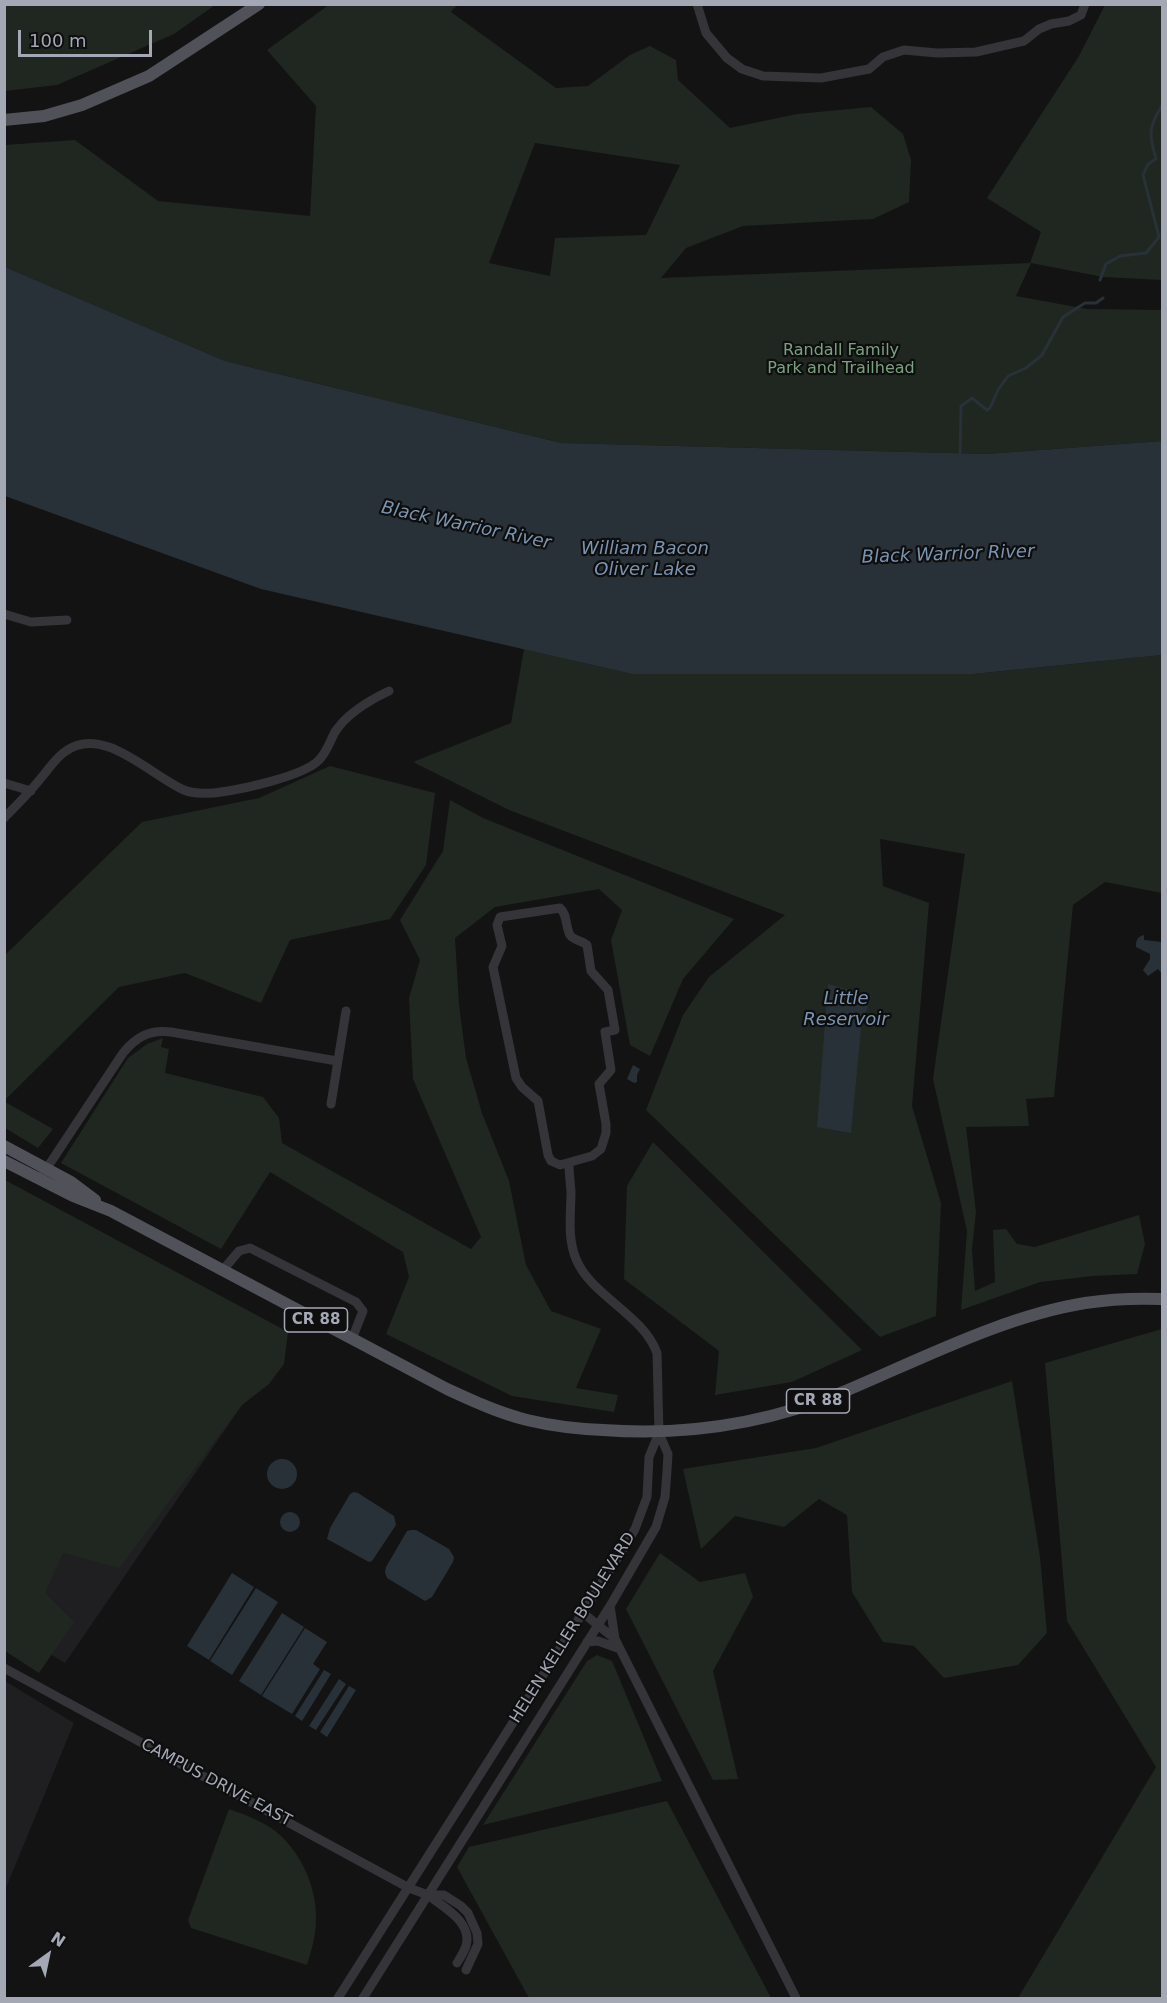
<!DOCTYPE html>
<style>
body{margin:0}
#map{position:relative;width:1167px;height:2003px;overflow:hidden;background:#131314;font-family:"DejaVu Sans",sans-serif}
canvas{display:block}
.frame{position:absolute;inset:0;border:6px solid #a4a8b5;pointer-events:none}
.north{position:absolute;left:18px;top:1925px;width:60px;height:60px;-webkit-text-stroke:4px #0e0e0f;paint-order:stroke;rotate:33deg;font-size:16px;font-weight:700;line-height:24px;text-align:center;color:#a4a8b5}
.north::after{content:'';display:block;margin:auto;width:21px;height:27px;background:#a4a8b5;clip-path:polygon(50% 0,100% 100%,50% 72%,0 100%)}
.scale{position:absolute;left:18px;top:30px;width:134px;height:27px;box-sizing:border-box;border:3px solid #a4a8b5;border-top:0;padding-left:8px;font-size:18px;line-height:21px;white-space:nowrap;color:#a4a8b5;-webkit-text-stroke:4px #0e0e0f;paint-order:stroke}
</style>
<div id="map">
<canvas width="1167" height="2003"></canvas>
<div class="frame"></div>
<div class="north">N</div>
<div class="scale">100 m</div>
</div>
<script>
const ctx = document.querySelector('canvas').getContext('2d');
ctx.lineJoin = 'round';
function paint(path, color) {
  ctx.fillStyle = color;
  ctx.fill(path, 'evenodd');
}
function strokePath(path, color, width, dash) {
  ctx.strokeStyle = color;
  ctx.lineWidth = width;
  ctx.lineCap = dash ? 'butt' : 'round';
  ctx.setLineDash(dash || []);
  ctx.stroke(path);
}
function write(font, color, halo, rows, align = 'center') {
  ctx.font = font + ' "DejaVu Sans",sans-serif';
  ctx.lineWidth = 4.5;
  ctx.setLineDash([]);
  ctx.textBaseline = 'middle';
  ctx.strokeStyle = halo;
  ctx.fillStyle = color;
  for (const [text, x, y, turn = 0] of rows) {
    ctx.save();
    ctx.translate(x, y);
    ctx.rotate((+turn || 0) * Math.PI / 180);
    ctx.textAlign = isNaN(turn) ? turn : align;
    if (halo) ctx.strokeText(text, 0, 0);
    ctx.fillText(text, 0, 0);
    ctx.restore();
  }
}
paint(new Path2D(`
 M 242,1405 L 65,1663 L 5,1627 L 5,1436 Z
 M 5,1681 L 74,1723 L 5,1890 Z`), '#1f1f21');
paint(new Path2D(`
 M 330,4 L 457,5 L 451,12 L 556,88 L 588,86 L 630,55 L 650,46 L 676,60 L 678,80 L 730,128 L 797,114 L 871,107 L 903,134 L 911,160 L 909,202 L 873,219 L 743,226 L 686,248 L 661,278 L 1030,263 L 1041,232 L 987,198 L 1079,56 L 1105,5 L 1162,5 L 1162,280 L 1103,277 L 1031,263 L 1016,296 L 1087,309 L 1162,310 L 1162,441 L 987,454 L 561,443 L 225,361 L 5,267 L 5,145 L 75,140 L 158,201 L 310,216 L 316,106 L 267,50 ZM 535,143 L 680,165 L 646,235 L 555,238 L 550,276 L 489,263 Z
 M 4,5 L 5,4 L 215,5 L 174,34 L 57,85 L 5,91 Z
 M 524,649 L 632,674 L 973,674 L 1162,655 L 1162,893 L 1105,882 L 1073,905 L 1054,1097 L 1026,1099 L 1029,1126 L 966,1127 L 976,1212 L 972,1249 L 975,1291 L 995,1282 L 993,1230 L 1006,1229 L 1017,1244 L 1035,1247 L 1139,1215 L 1145,1244 L 1137,1274 L 1093,1276 L 1040,1282 L 961,1310 L 967,1231 L 933,1079 L 965,854 L 880,839 L 883,886 L 929,903 L 912,1106 L 941,1203 L 936,1316 L 880,1337 L 646,1110 L 683,1015 L 709,977 L 785,915 L 509,810 L 413,762 L 511,723 Z
 M 330,766 L 435,793 L 426,865 L 390,919 L 290,940 L 261,1003 L 185,973 L 119,987 L 5,1100 L 5,955 L 142,822 L 259,798 Z
 M 450,800 L 483,818 L 734,919 L 683,979 L 650,1056 L 630,1045 L 611,940 L 622,910 L 599,889 L 495,907 L 455,938 L 459,1005 L 466,1058 L 482,1113 L 509,1181 L 526,1265 L 551,1311 L 601,1329 L 576,1388 L 618,1395 L 614,1412 L 512,1396 L 386,1334 L 409,1277 L 403,1252 L 270,1172 L 221,1249 L 61,1163 L 128,1058 L 147,1044 L 163,1038 L 161,1047 L 169,1049 L 165,1073 L 263,1097 L 279,1118 L 282,1143 L 471,1249 L 481,1237 L 413,1079 L 409,998 L 420,960 L 400,920 L 443,851 Z
 M 5,1102 L 53,1129 L 38,1148 L 5,1128 Z
 M 653,1142 L 862,1350 L 792,1382 L 715,1395 L 719,1351 L 624,1279 L 627,1186 Z
 M 5,1180 L 288,1332 L 284,1364 L 269,1384 L 242,1405 L 119,1568 L 63,1553 L 45,1593 L 74,1622 L 39,1673 L 5,1651 Z
 M 1162,1329 L 1162,1998 L 1018,1998 L 1156,1767 L 1067,1621 L 1045,1363 Z
 M 1012,1381 L 1040,1557 L 1047,1633 L 1018,1665 L 944,1678 L 914,1646 L 883,1642 L 852,1592 L 847,1515 L 819,1499 L 784,1527 L 735,1516 L 701,1549 L 683,1469 L 816,1448 Z
 M 660,1553 L 700,1582 L 745,1573 L 753,1597 L 713,1671 L 738,1779 L 713,1780 L 626,1609 Z
 M 597,1655 L 612,1661 L 662,1781 L 483,1825 L 587,1661 Z
 M 667,1801 L 771,1998 L 529,1998 L 457,1867 L 469,1847 Z
 M 229,1809 C 243,1814 257,1819 271,1828 C 299,1847 317,1886 316,1919 C 316,1935 312,1949 307,1965 L 191,1928 L 188,1920 Z`), '#1f2720');
paint(new Path2D(`
 M 5,267 L 225,361 L 561,443 L 987,454 L 1162,441 L 1162,655 L 973,674 L 632,674 L 261,589 L 5,496 Z
 M 1144,935 L 1144,940 L 1162,942 L 1162,974 L 1158,969 L 1148,976 L 1143,970 L 1150,959 L 1150,954 L 1136,947 C 1136,940 1137,937 1144,935 Z
 M 828,984 L 871,996 L 861,1029 L 851,1133 L 817,1127 Z
 M 633,1065 L 640,1069 L 637,1075 L 637,1082 L 634,1083 L 627,1079 Z
 M267 1474a15 15 0 1 1 30 0a15 15 0 1 1-30 0Z
 M 354,1492 L 358,1493 L 394,1516 L 396,1525 L 372,1561 L 369,1562 L 327,1539 L 330,1528 L 350,1494 Z
 M280 1522a10 10 0 1 1 20 0a10 10 0 1 1-20 0Z
 M 411,1530 L 416,1530 L 449,1549 L 454,1557 L 453,1562 L 432,1597 L 425,1601 L 387,1578 L 385,1572 L 386,1567 L 407,1531 Z
 M 232,1573 L 254,1587 L 209,1660 L 187,1646 Z
 M 256,1588 L 278,1602 L 232,1675 L 210,1661 Z
 M 282,1613 L 304,1627 L 261,1695 L 239,1681 Z
 M 305,1628 L 327,1642 L 313,1664 L 320,1669 L 292,1714 L 262,1696 Z
 M 324,1670 L 331,1674 L 302,1721 L 295,1716 Z
 M 339,1679 L 346,1684 L 316,1730 L 309,1726 Z
 M 349,1686 L 356,1690 L 327,1737 L 320,1732 Z`), '#293138');
strokePath(new Path2D(`
 M 1100,280 L 1106,264 L 1120,256 L 1146,253 L 1159,237 L 1143,175 L 1148,164 L 1156,159 C 1149,135 1148,127 1162,106
 M 960,456 L 961,406 L 972,398 L 987,410 L 990,408 L 998,390 L 1008,376 L 1026,368 L 1042,355 L 1063,317 L 1085,303 L 1096,303 L 1103,298`), '#293138', 3);
strokePath(new Path2D(`
 M 697,4 L 706,33 L 727,58 L 742,69 L 763,76 L 821,78 L 869,69 L 883,57 L 904,50 L 937,53 L 976,52 L 1024,41 L 1039,29 L 1051,24 L 1069,21 L 1081,15 L 1085,4
 M 4,614 L 31,622 L 67,620
 M 4,783 L 31,791
 M 4,818 C 17,805 30,792 41,778 C 49,769 56,757 66,751 C 103,724 151,776 184,790 C 193,794 211,794 221,792 C 243,789 304,776 319,760 C 327,752 330,741 335,732 C 347,713 370,700 389,691
 M 560,908 C 568,915 565,926 570,935 C 574,941 582,940 587,945 L 591,971 L 608,990 L 615,1030 L 605,1032 L 611,1070 L 599,1084 L 606,1124 L 606,1133 L 601,1149 L 592,1156 L 560,1165 L 551,1161 L 548,1155 L 538,1101 L 522,1087 L 516,1078 L 493,967 L 502,946 L 497,925 L 500,917 Z
 M 331,1104 L 346,1011
 M 39,1180 L 123,1053 C 136,1037 150,1029 171,1032 L 337,1061
 M 222,1271 L 239,1251 L 250,1248 L 356,1302 L 363,1311 L 352,1339
 M 610,1606 L 615,1639 L 796,1998
 M 583,1613 L 615,1639
 M 587,1642 L 598,1641 L 620,1649
 M 4,1668 L 409,1888 L 428,1895 L 444,1895 L 461,1906 L 468,1913 L 477,1933 L 478,1944 L 466,1970
 M 428,1895 C 443,1907 473,1922 466,1946 C 464,1952 460,1958 457,1963
 M 338,1998 L 627,1543 L 635,1529 L 647,1497 L 649,1457 L 659,1433 L 657,1353 C 643,1314 591,1296 576,1259 C 567,1237 571,1214 571,1191 C 570,1181 569,1172 569,1163
 M 363,1998 L 610,1606 L 656,1527 L 665,1497 L 667,1471 L 668,1454 L 659,1433`), '#343439', 9);
strokePath(new Path2D(`
 M 4,120 L 44,116 L 82,105 L 149,76 L 259,4
 M 4,1146 L 71,1182 L 95,1200
 M 4,1161 L 73,1196 L 111,1211 L 447,1389 C 473,1401 499,1413 527,1420 C 552,1426 578,1429 603,1430 C 686,1436 766,1424 843,1392 C 919,1360 1004,1316 1085,1303 C 1111,1299 1137,1298 1162,1299`), '#505159', 12);
for (const [x, y, w] of [
 [316,1320,63],
 [818,1401,63]
]) {
  const box = new Path2D();
  box.roundRect(x - w / 2, y - 12, w, 24, 4.5);
  ctx.fillStyle = '#0e0e0f';
  ctx.fill(box);
  strokePath(box, '#a4a8b5', 1.5);
}
write('bold 15px', '#a4a8b5', null, [
 ["CR 88",316,1320],
 ["CR 88",818,1401]
]);
write('16px', '#7ba07f', '#0e0e0f', [
 ["Randall Family",841,351],
 ["Park and Trailhead",841,369]
]);
write('16px', '#a4a8b5', '#0e0e0f', [
 ["HELEN KELLER BOULEVARD",573,1628,-58],
 ["CAMPUS DRIVE EAST",216,1783,28]
]);
write('italic 18px', '#7a94b1', '#0e0e0f', [
 ["Black Warrior River",466,526,12],
 ["William Bacon",645,549],
 ["Oliver Lake",645,570],
 ["Black Warrior River",948,555,-2],
 ["Little",846,999],
 ["Reservoir",846,1020]
]);
</script>
